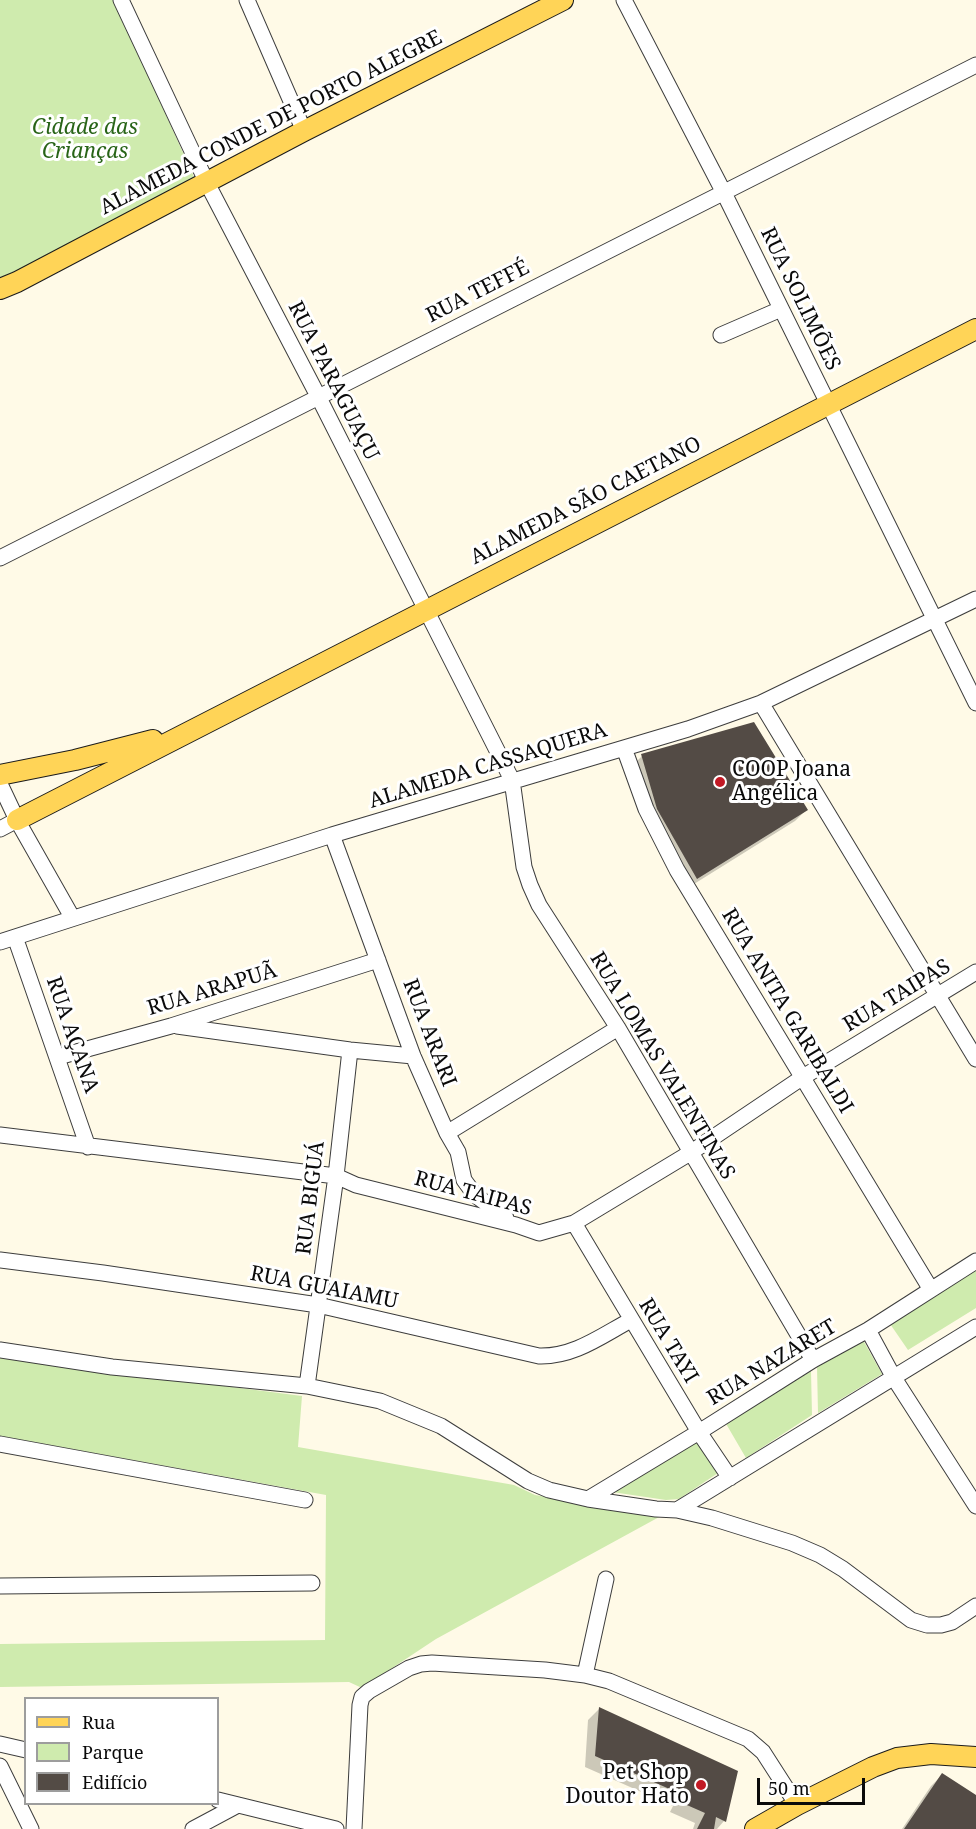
<!DOCTYPE html>
<meta charset="utf-8">
<style>
body{margin:0}
#map{position:relative;width:976px;height:1829px;overflow:hidden;background:#fffae7;font-family:"Noto Serif",serif}
canvas{display:block}
.legend{position:absolute;left:24px;top:1697px;width:195px;height:108px;box-sizing:border-box;background:#fff;border:2px solid #9d9d9d;margin:0;padding:8px 10px;list-style:none;font-size:18px;color:#0a0a0a}
.legend li{display:flex;align-items:center;gap:12px;height:30px}
.legend b{width:30px;border:2px solid #9d9d9d}
.scale{position:absolute;left:757px;top:1778px;width:108px;height:27px;box-sizing:border-box;border:3px solid #0a0a0a;border-top:0;padding-left:8px;font-size:18px;line-height:21px;white-space:nowrap;color:#0a0a0a;-webkit-text-stroke:4px #fff;paint-order:stroke}
</style>
<div id="map">
<canvas width="976" height="1829"></canvas>
<ul class="legend">
<li><b style="height:8px;background:#ffd457"></b>Rua</li>
<li><b style="height:16px;background:#cfebae"></b>Parque</li>
<li><b style="height:16px;background:#534b45"></b>Edifício</li>
</ul>
<div class="scale">50 m</div>
</div>
<script>
const ctx = document.querySelector('canvas').getContext('2d');
ctx.lineJoin = 'round';
function paint(path, color) {
  ctx.fillStyle = color;
  ctx.fill(path, 'evenodd');
}
function strokePath(path, color, width, dash) {
  ctx.strokeStyle = color;
  ctx.lineWidth = width;
  ctx.lineCap = dash ? 'butt' : 'round';
  ctx.setLineDash(dash || []);
  ctx.stroke(path);
}
function write(font, color, halo, rows, align = 'center') {
  ctx.font = font + ' "Noto Serif",serif';
  ctx.lineWidth = 6;
  ctx.setLineDash([]);
  ctx.textBaseline = 'middle';
  ctx.strokeStyle = halo;
  ctx.fillStyle = color;
  for (const [text, x, y, turn = 0] of rows) {
    ctx.save();
    ctx.translate(x, y);
    ctx.rotate((+turn || 0) * Math.PI / 180);
    ctx.textAlign = isNaN(turn) ? turn : align;
    if (halo) ctx.strokeText(text, 0, 0);
    ctx.fillText(text, 0, 0);
    ctx.restore();
  }
}
paint(new Path2D(`
 M 0,0 L 114,0 L 194,177 L 17,273 L 0,277 Z
 M 976,1263 L 976,1308 L 908,1350 L 886,1318 Z
 M 863,1340 L 882,1374 L 818,1413 L 817,1366 Z
 M 0,1357 L 302,1396 L 298,1447 L 514,1485 L 535,1495 L 661,1516 L 436,1639 L 362,1688 L 349,1682 L 0,1687 L 0,1644 L 325,1640 L 326,1495 L 0,1436 Z
 M 811,1371 L 812,1415 L 746,1458 L 725,1422 Z
 M 698,1440 L 718,1473 L 679,1499 L 666,1500 L 612,1492 Z`), '#cfebae');
paint(new Path2D(`
 M 642,756 L 806,810 L 795,821 L 686,889 L 631,767 Z
 M 599,1709 L 724,1821 L 717,1829 L 693,1829 L 695,1823 L 670,1812 L 673,1806 L 585,1767 L 588,1720 Z
 M 942,1775 L 976,1797 L 976,1829 L 902,1829 L 931,1786 Z`), '#0003');
paint(new Path2D(`
 M 754,722 L 808,810 L 697,879 L 657,809 L 641,754 Z
 M 599,1707 L 738,1771 L 726,1822 L 716,1817 L 714,1829 L 697,1829 L 705,1813 L 680,1802 L 683,1795 L 595,1756 Z
 M 942,1773 L 976,1795 L 976,1829 L 904,1829 Z`), '#534b45');
const minor = new Path2D(`
 M 121,0 L 207,183 L 318,396 L 512,780 L 524,867 L 530,885 L 539,905 L 618,1028 L 813,1360
 M 247,0 L 304,131
 M 624,0 L 723,191 L 976,703
 M 721,335 L 781,309
 M 0,558 L 976,65
 M 761,703 L 976,1059
 M 624,748 L 646,809 L 677,870 L 930,1288
 M 0,784 L 17,820 L 72,917
 M 0,829 L 17,820
 M 332,835 L 413,1056 L 447,1133 L 458,1152 L 464,1180 L 475,1195 L 506,1218
 M 15,937 L 88,1147
 M 0,942 L 332,835 L 688,729 L 761,703 L 976,599
 M 177,1026 L 350,1050 L 413,1056
 M 58,1057 L 171,1026 L 378,960
 M 447,1133 L 618,1028
 M 0,1135 L 336,1176 L 356,1185 L 516,1225 L 539,1233 L 574,1223 L 690,1153 L 803,1077 L 976,972
 M 574,1223 L 699,1432 L 730,1478
 M 0,1260 L 103,1273 L 318,1305 L 539,1356 C 574,1357 601,1336 631,1320
 M 868,1330 L 894,1378 L 976,1506
 M 0,1350 L 112,1367 L 307,1386 L 380,1401 L 441,1426 L 528,1481 L 549,1490 L 588,1499 L 656,1509 L 677,1510 L 712,1518 L 792,1543 L 820,1555 L 843,1569 L 911,1620 L 927,1625 L 941,1625 L 952,1622 L 976,1606
 M 307,1386 L 336,1176 L 350,1050
 M 0,1444 L 305,1500
 M 588,1499 L 699,1432 L 813,1360 L 868,1330 L 976,1261
 M 677,1510 L 976,1327
 M 0,1586 L 312,1583
 M 585,1675 L 606,1579
 M 0,1744 L 26,1750
 M 0,1766 L 31,1829
 M 218,1800 L 336,1829
 M 193,1829 L 238,1805
 M 354,1829 L 360,1705 L 362,1697 L 369,1691 L 409,1668 L 421,1664 L 432,1663 L 545,1670 L 585,1675 L 609,1681 L 748,1739 L 763,1752 L 797,1805`);
const major = new Path2D(`
 M 0,289 L 17,282 L 304,131 L 563,0
 M 0,775 L 75,760 L 153,740
 M 17,820 L 976,329
 M 755,1829 L 797,1805 L 873,1767 L 897,1758 L 931,1754 L 976,1757`);
strokePath(minor, '#3d3d3d', 17);
strokePath(major, '#1b1b1b', 22);
strokePath(minor, '#fff', 15);
strokePath(major, '#ffd457', 20);
for (const [x, y, r, color] of [
 [720,782,6,"#c21924"],
 [701,1785,6,"#c21924"]
]) {
  const dot = new Path2D();
  dot.arc(x, y, r, 0, 2 * Math.PI);
  ctx.fillStyle = color;
  ctx.fill(dot);
  strokePath(dot, '#fff', 2);
}
write('21px', '#0a0a0a', '#fff', [
 ["ALAMEDA CONDE DE PORTO ALEGRE",271,123,-27],
 ["RUA TEFFÉ",478,292,-27],
 ["RUA SOLIMÕES",800,299,64],
 ["RUA PARAGUAÇU",333,381,63],
 ["ALAMEDA SÃO CAETANO",586,501,-27],
 ["ALAMEDA CASSAQUERA",488,766,-17],
 ["RUA ARAPUÃ",212,990,-17],
 ["RUA TAIPAS",897,996,-31],
 ["RUA ANITA GARIBALDI",787,1011,59],
 ["RUA ARARI",429,1033,69],
 ["RUA AÇANA",72,1035,71],
 ["RUA LOMAS VALENTINAS",662,1066,59],
 ["RUA TAIPAS",473,1194,15],
 ["RUA BIGUÁ",311,1198,-83],
 ["RUA GUAIAMU",324,1288,11],
 ["RUA TAYI",668,1341,59],
 ["RUA NAZARET",772,1363,-31]
]);
write('italic 21px', '#286417', '#fff', [
 ["Cidade das",85,128],
 ["Crianças",85,152]
]);
write('21px', '#0a0a0a', '#fff', [
 ["COOP Joana",732,770],
 ["Angélica",732,794],
 ["Pet Shop",689,1773,"right"],
 ["Doutor Hato",689,1797,"right"]
], 'left');
</script>
